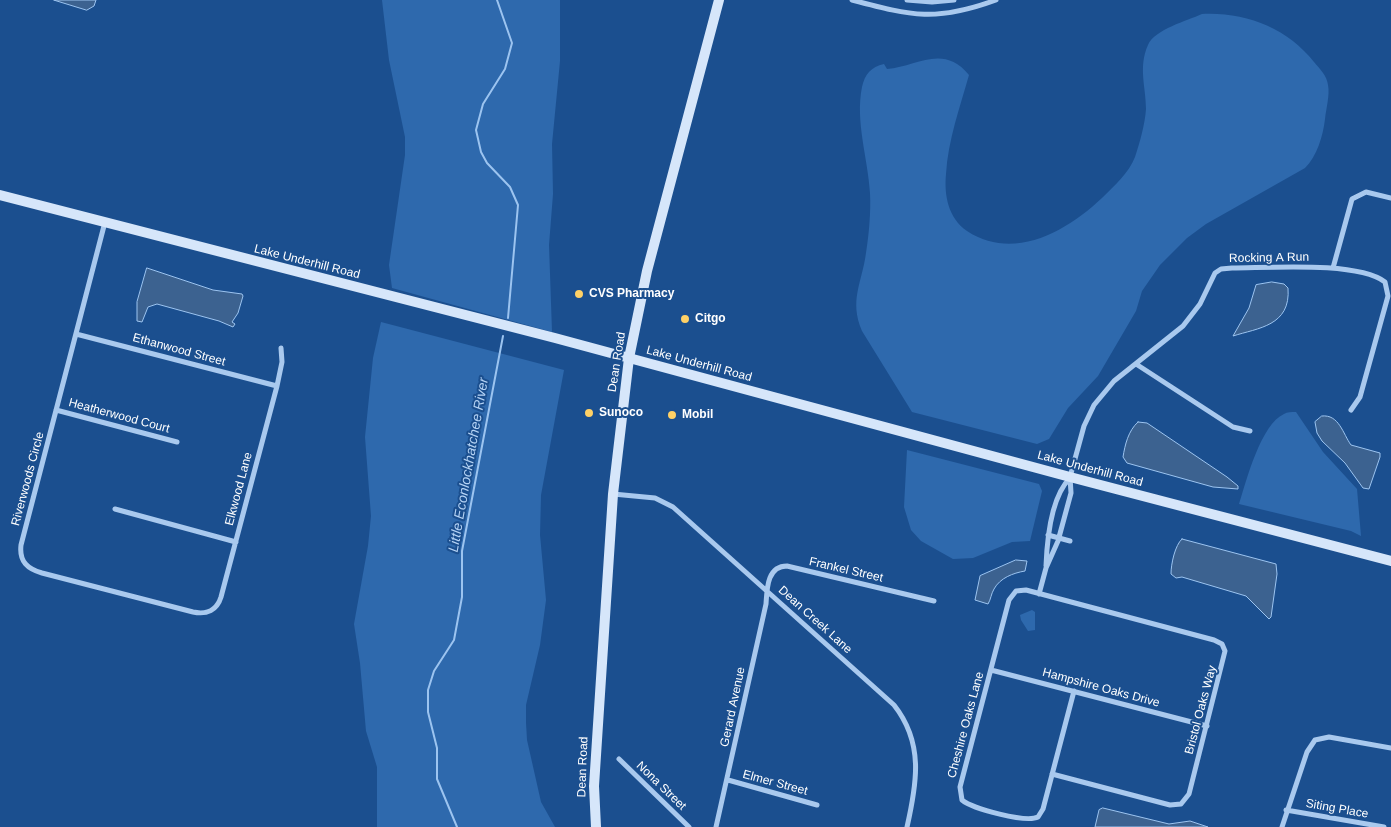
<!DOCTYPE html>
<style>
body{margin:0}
canvas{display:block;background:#1b4f8f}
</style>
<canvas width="1391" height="827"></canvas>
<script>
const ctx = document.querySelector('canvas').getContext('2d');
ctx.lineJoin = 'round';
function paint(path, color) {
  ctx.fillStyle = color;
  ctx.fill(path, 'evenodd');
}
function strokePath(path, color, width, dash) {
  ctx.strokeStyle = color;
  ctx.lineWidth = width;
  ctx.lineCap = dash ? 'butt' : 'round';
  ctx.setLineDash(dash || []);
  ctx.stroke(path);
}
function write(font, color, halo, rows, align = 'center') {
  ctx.font = font + ' Arial,sans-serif';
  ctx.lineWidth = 4;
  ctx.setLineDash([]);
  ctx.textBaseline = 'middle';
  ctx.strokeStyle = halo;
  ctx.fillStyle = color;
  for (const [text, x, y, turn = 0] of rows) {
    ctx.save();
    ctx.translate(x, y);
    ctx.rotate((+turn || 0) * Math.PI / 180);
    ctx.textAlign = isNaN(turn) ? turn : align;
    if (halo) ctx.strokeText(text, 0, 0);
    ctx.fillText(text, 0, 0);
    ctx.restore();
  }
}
paint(new Path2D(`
 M 382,0 L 560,0 L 560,61 L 552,144 L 553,194 L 549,245 L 552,332 L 392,288 L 389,265 L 405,155 L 405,137 L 389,60 Z
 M 1202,14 C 1246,12 1287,28 1314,62 C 1320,69 1327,76 1328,85 C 1330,95 1326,109 1325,119 C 1323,136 1317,156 1305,168 L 1206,224 L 1187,238 L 1160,265 L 1142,291 L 1136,311 L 1098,376 L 1068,408 L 1049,439 L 1037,444 L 912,412 L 862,331 C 849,300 862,283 866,253 C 869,234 871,212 870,193 C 868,158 855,122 862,87 C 865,74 871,67 884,64 L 887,69 C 916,67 943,43 969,75 C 960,107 948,140 946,174 C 944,195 948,218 967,231 C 1014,262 1067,231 1102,198 C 1114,186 1129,173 1135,157 C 1140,142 1145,124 1146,109 C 1146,87 1138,67 1148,45 C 1155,29 1187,21 1202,14 Z
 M 381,322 L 564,370 L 541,495 L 540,535 L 546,600 L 540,645 L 526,705 L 526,723 L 527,740 L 541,802 L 555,827 L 377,827 L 377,767 L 366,731 L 360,663 L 354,624 L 368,546 L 371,516 L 365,437 L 373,358 Z
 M 1296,412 L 1323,452 L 1357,489 L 1361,536 L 1351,531 L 1239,504 C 1246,481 1261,424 1284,414 C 1287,412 1292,412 1296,412 Z
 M 907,450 L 1039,484 L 1042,491 L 1030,541 L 1012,542 L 973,558 L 953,559 L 921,541 L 911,530 L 904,507 Z
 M 1032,610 L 1035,612 L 1035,630 L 1028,631 L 1021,620 L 1020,615 Z`), '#2e69ad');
const water = new Path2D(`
 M 54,0 L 96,0 L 94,6 L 87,10 Z
 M 147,268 L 213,290 L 242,294 L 243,296 L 238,313 L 232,322 L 235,324 L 233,327 L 219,321 L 157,304 L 148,307 L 142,322 L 137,321 L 137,302 Z
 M 1272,282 L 1284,284 L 1288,288 C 1291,326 1258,328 1233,336 L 1249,308 L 1256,285 Z
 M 1322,416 C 1339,414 1343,434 1351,445 L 1380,453 L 1380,457 L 1369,489 L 1363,488 L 1345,463 L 1322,441 L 1317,433 L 1315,422 Z
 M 1138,422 L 1147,423 L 1227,477 L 1238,486 L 1238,489 L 1213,487 L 1127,463 L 1123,457 C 1125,445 1128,431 1138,422 Z
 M 1182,539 L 1276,564 L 1277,574 L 1271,617 L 1269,619 L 1246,596 L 1182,577 L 1176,578 L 1171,574 C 1171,564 1175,545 1182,539 Z
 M 1016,560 L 1027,561 L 1025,571 C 1013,573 1000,578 994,589 C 991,594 991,599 988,604 L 975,600 L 980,576 Z
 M 1103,808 L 1169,824 L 1190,821 L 1208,827 L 1095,827 L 1099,810 Z`);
paint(water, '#3c6290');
strokePath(water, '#9cc4f0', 1);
strokePath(new Path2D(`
 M 497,0 L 512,43 L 505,69 L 483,104 L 476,130 L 481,152 L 487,163 L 510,187 L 518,205 L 508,318
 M 457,827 L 437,779 L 437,748 L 428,712 L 428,690 L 434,671 L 454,640 L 462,597 L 462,551 L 503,336`), '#9cc4f0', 2);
strokePath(new Path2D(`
 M 852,0 C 913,16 936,22 996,0
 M 907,0 L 932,2 L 954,0
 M 105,222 L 21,545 C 19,562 28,569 42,573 L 193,612 C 207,615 217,610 221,597 L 277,386 L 282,362 L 281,348
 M 1333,268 L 1352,199 L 1366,192 L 1391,198
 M 76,334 L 277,386
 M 1136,364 L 1233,427 L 1250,431
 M 56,410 L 177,442
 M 613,494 L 655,498 L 673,507 L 894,705 C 924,743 917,783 907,827
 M 115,509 L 236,542
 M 1048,535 L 1070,541
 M 1046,566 C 1047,540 1051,497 1070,478
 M 1039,594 L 1046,568 L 1058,541 L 1071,493 L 1070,477 L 1084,426 L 1094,405 L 1114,381 L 1183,326 L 1200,304 L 1215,273 L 1221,269 L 1232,268 C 1268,268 1357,261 1385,282 L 1388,296 L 1360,397 L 1351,410
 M 991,670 L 1207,726
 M 619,759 L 689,827
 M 1052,774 L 1170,805 L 1181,804 L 1189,794 L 1225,651 L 1222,644 L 1214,640 L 1026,590 L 1016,591 L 1009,600 L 960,787 L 962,800 C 973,809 1026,823 1038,817 L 1043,809 L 1074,691
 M 728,780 L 817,805
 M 1286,810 L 1384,827
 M 716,827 L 766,604 C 767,589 767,566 787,566 L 934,601
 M 1282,827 L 1307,752 L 1315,740 L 1329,737 L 1391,748`), '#a9c9ee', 5);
strokePath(new Path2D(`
 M 0,195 L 555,338 L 1070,477 L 1391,561
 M 596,827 L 594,786 L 613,494 L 629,358 L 647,271 L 719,0`), '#d6e6fa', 10);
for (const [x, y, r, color] of [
 [579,294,5,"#ffd166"],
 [685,319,5,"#ffd166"],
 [589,413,5,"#ffd166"],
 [672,415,5,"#ffd166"]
]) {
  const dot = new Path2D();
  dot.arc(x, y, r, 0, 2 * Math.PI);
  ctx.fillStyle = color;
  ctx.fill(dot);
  strokePath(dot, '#1b4f8f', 2);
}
write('12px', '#fff', '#1b4f8f', [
 ["Rocking A Run",1269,258,-1],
 ["Lake Underhill Road",307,262,14],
 ["Ethanwood Street",179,350,15],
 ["Dean Road",617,362,-81],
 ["Lake Underhill Road",699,364,15],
 ["Heatherwood Court",119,416,15],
 ["Lake Underhill Road",1090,469,15],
 ["Riverwoods Circle",28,479,-75],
 ["Elkwood Lane",239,489,-75],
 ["Frankel Street",846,570,13],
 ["Dean Creek Lane",815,620,42],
 ["Hampshire Oaks Drive",1101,688,15],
 ["Gerard Avenue",733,707,-78],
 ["Bristol Oaks Way",1201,710,-75],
 ["Cheshire Oaks Lane",966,725,-75],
 ["Dean Road",583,767,-88],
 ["Elmer Street",775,783,15],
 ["Nona Street",661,786,44],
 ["Siting Place",1337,809,10]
]);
write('bold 12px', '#fff', '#1b4f8f', [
 ["CVS Pharmacy",589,294],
 ["Citgo",695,319],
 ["Sunoco",599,413],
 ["Mobil",682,415]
], 'left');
write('italic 14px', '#b5d3f5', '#1b4f8f', [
 ["Little Econlockhatchee River",469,465,-80]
]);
</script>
